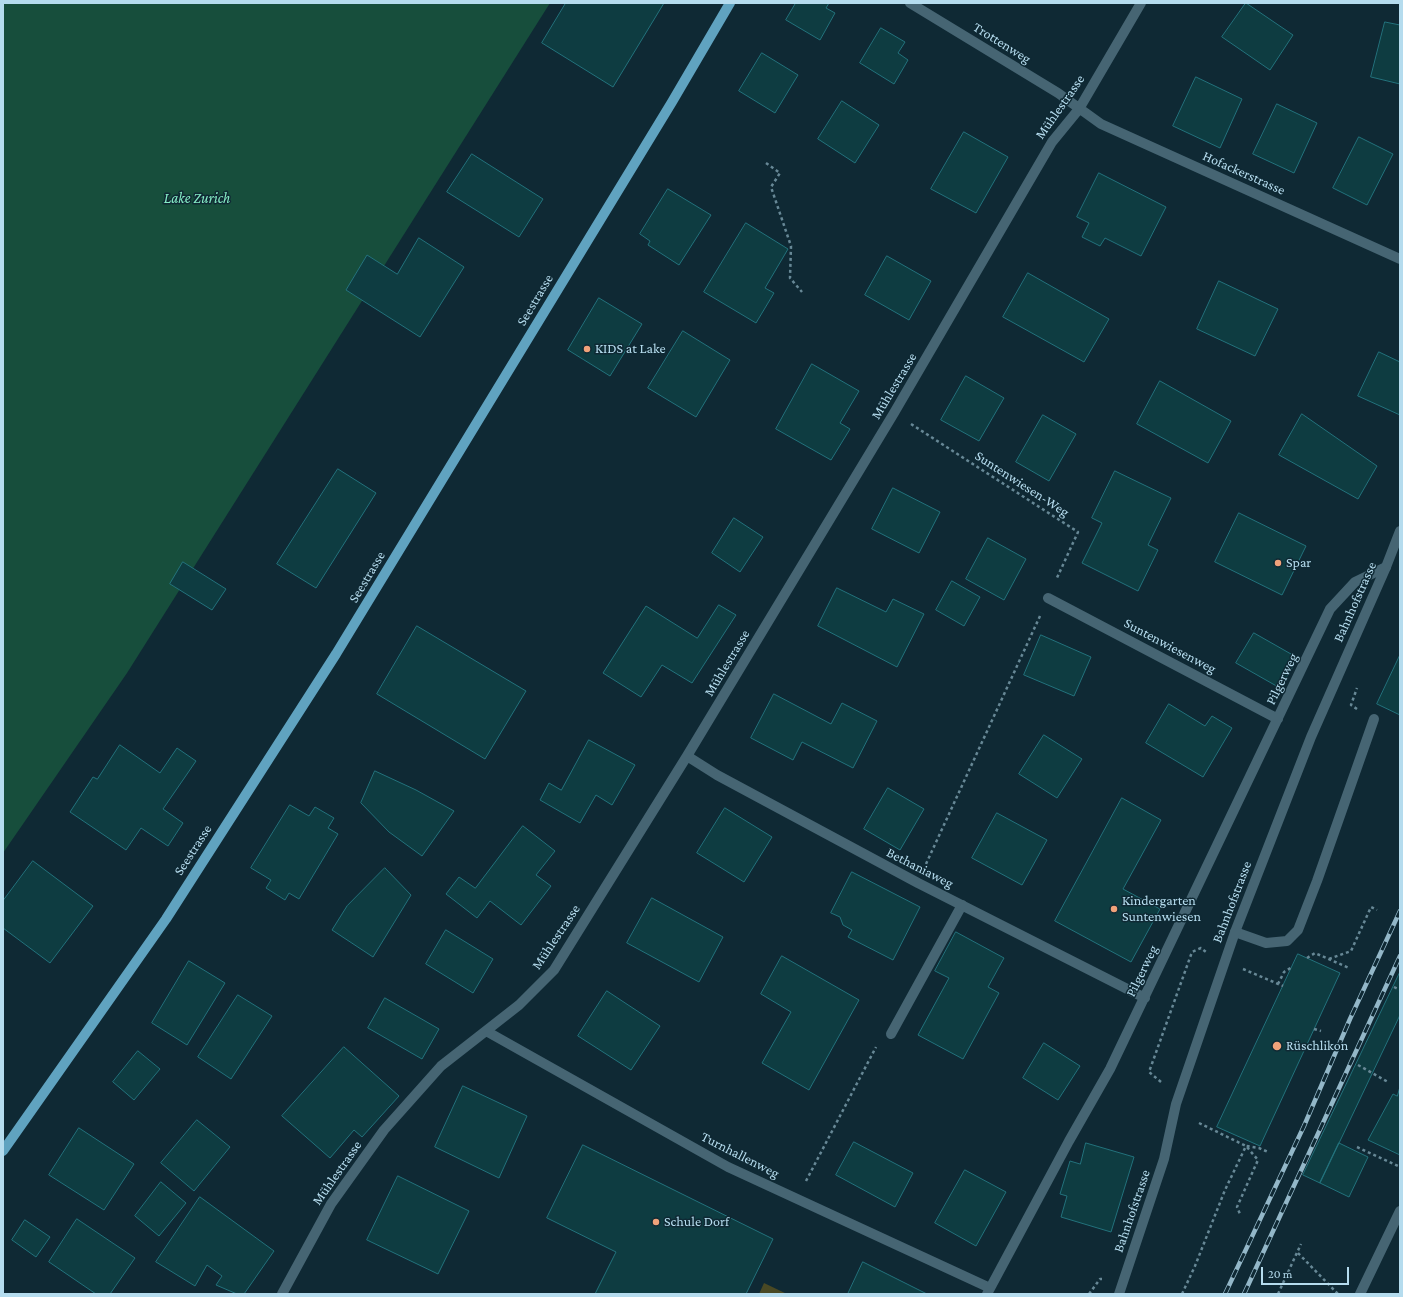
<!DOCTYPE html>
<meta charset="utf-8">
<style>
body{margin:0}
#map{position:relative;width:1403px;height:1297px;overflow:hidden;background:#0f2934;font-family:"Crimson Pro",serif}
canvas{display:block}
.frame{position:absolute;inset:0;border:4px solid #b5dcee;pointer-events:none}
.scale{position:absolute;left:1261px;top:1267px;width:88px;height:18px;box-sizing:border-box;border:2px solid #b5dcee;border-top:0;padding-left:5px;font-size:12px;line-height:14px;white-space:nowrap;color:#b5dcee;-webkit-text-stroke:3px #0f2934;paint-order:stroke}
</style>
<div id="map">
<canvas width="1403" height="1297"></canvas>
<div class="frame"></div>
<div class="scale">20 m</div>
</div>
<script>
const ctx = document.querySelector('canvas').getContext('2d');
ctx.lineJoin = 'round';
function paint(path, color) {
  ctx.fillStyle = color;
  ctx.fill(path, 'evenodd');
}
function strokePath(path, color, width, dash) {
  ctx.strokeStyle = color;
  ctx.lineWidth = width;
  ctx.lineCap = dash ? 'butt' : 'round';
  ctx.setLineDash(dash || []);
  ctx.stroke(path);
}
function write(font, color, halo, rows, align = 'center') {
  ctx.font = font + ' "Crimson Pro",serif';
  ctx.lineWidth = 3;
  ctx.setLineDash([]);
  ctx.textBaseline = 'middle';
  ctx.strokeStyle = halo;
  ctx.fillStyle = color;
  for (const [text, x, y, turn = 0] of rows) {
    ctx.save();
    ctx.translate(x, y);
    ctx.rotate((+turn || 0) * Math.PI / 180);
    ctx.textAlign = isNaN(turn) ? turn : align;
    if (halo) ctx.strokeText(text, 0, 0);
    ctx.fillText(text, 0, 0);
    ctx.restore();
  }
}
paint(new Path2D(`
 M 764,1283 L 787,1294 L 759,1294 Z`), '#494924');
paint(new Path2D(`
 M 3,3 L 550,3 L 127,673 L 3,853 Z`), '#174e3c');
const building = new Path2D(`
 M 566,3 L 664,3 L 613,87 L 542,43 Z
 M 796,3 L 829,3 L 826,8 L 835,13 L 820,40 L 786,20 Z
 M 1246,3 L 1293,35 L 1270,70 L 1222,37 Z
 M 1385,22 L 1400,25 L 1400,84 L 1371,77 Z
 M 881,28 L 905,42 L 898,53 L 908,60 L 894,84 L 860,63 Z
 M 762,53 L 798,75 L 775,113 L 739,91 Z
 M 1196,77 L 1242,99 L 1220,148 L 1173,126 Z
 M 842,101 L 879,125 L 855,163 L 818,139 Z
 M 1277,104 L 1317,123 L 1294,173 L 1253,154 Z
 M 964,132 L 1008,157 L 976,213 L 931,189 Z
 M 1359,137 L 1393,154 L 1367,205 L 1333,188 Z
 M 472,154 L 543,199 L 519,237 L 447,192 Z
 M 1099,173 L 1166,207 L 1141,256 L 1105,238 L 1100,246 L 1082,237 L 1089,223 L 1077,217 Z
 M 668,189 L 711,215 L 679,265 L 648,245 L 650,241 L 640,234 Z
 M 746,223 L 788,249 L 765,288 L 774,293 L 756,323 L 704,292 Z
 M 419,238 L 464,267 L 420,337 L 346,290 L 367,255 L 397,274 Z
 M 887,256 L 931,281 L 909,320 L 865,295 Z
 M 1028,273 L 1109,319 L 1084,362 L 1003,317 Z
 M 1219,281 L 1278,309 L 1255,356 L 1197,329 Z
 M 599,298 L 642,324 L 610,376 L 568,350 Z
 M 683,331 L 730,360 L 696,417 L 648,388 Z
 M 1379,352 L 1400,362 L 1400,415 L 1358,396 Z
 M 812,364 L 859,391 L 840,423 L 850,429 L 831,460 L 776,429 Z
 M 966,376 L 1004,398 L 979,441 L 941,420 Z
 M 1160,381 L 1231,421 L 1208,463 L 1137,424 Z
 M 1302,414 L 1377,466 L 1358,499 L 1279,455 Z
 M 1043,415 L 1076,434 L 1049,481 L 1016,462 Z
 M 338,469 L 376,493 L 316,588 L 277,564 Z
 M 1115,471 L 1171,498 L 1148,545 L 1158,550 L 1138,591 L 1082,563 L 1102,523 L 1092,518 Z
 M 893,488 L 940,512 L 919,553 L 872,529 Z
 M 1239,513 L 1306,546 L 1282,595 L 1215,562 Z
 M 734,518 L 763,537 L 740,572 L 712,553 Z
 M 988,538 L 1026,559 L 1004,600 L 966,579 Z
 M 183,562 L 226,589 L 212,610 L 170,584 Z
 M 952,581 L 980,597 L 964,626 L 936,610 Z
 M 837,588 L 886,612 L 893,599 L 924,614 L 897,667 L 818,626 Z
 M 719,605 L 736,615 L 692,683 L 662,665 L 641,697 L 603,673 L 646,606 L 697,638 Z
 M 417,626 L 526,691 L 485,759 L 377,694 Z
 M 1254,633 L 1298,658 L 1280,688 L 1236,663 Z
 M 1041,635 L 1091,657 L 1074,696 L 1024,675 Z
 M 1400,655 L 1400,715 L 1377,704 Z
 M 774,694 L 831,724 L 842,703 L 877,721 L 853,768 L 802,742 L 793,760 L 751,738 Z
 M 1169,704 L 1205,726 L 1212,716 L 1232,728 L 1203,777 L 1146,743 Z
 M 1044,735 L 1082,759 L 1057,798 L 1019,774 Z
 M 589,740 L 635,765 L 612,805 L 596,795 L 580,823 L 540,800 L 549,783 L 561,790 Z
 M 120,745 L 160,773 L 177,748 L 196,761 L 163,809 L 183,823 L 168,846 L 141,828 L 126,850 L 70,812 L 93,777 L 97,779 Z
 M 375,771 L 416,790 L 454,811 L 422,856 L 389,832 L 361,803 Z
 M 888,788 L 924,809 L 900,850 L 864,829 Z
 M 1122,798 L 1161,820 L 1123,889 L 1160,909 L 1131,962 L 1055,921 Z
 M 290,805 L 309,816 L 315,807 L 334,818 L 328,828 L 338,834 L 299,899 L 289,893 L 285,900 L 266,888 L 271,880 L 251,868 Z
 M 725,808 L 772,837 L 744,882 L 697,853 Z
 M 997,813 L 1047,840 L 1022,885 L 972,858 Z
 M 523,826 L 555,851 L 536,875 L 551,886 L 521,925 L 490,901 L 477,918 L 446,894 L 459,877 L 475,888 Z
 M 33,861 L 93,906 L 50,963 L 3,928 L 3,901 Z
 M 385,868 L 411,895 L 373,957 L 332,930 L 347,906 Z
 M 852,872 L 920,907 L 893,960 L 848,937 L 852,930 L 843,925 L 840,917 L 831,913 Z
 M 652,898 L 723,937 L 699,982 L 627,943 Z
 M 446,930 L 493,959 L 473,993 L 426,964 Z
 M 956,932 L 1004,958 L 988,987 L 999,993 L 963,1059 L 918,1035 L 949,978 L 935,971 Z
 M 1298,954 L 1340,973 L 1260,1146 L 1217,1127 Z
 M 782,956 L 859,1000 L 809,1090 L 762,1063 L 791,1012 L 761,994 Z
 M 189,961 L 225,983 L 187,1045 L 152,1023 Z
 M 1400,972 L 1400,1015 L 1320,1183 L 1303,1175 Z
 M 607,991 L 660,1026 L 631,1070 L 578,1036 Z
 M 238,995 L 272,1016 L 231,1079 L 198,1057 Z
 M 385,998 L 439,1029 L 422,1059 L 368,1028 Z
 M 1044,1043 L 1080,1066 L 1058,1100 L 1023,1078 Z
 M 344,1047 L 399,1096 L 362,1137 L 354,1130 L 330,1158 L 282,1116 Z
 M 138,1051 L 160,1069 L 134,1100 L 113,1082 Z
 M 463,1086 L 527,1116 L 499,1178 L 435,1147 Z
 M 1400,1087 L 1400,1155 L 1368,1140 L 1393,1094 L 1397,1096 Z
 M 197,1120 L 230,1147 L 194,1191 L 161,1163 Z
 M 79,1128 L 134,1164 L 104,1210 L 49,1175 Z
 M 854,1142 L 913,1173 L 895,1207 L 836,1175 Z
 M 1086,1143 L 1134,1157 L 1111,1232 L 1061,1217 L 1067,1196 L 1060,1194 L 1070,1161 L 1080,1164 Z
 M 1339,1143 L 1368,1157 L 1349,1197 L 1320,1183 Z
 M 583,1145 L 773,1239 L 746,1294 L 595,1294 L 616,1252 L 547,1218 Z
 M 965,1170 L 1006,1192 L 976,1246 L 935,1223 Z
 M 398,1176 L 469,1211 L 438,1274 L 367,1240 Z
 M 161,1182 L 186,1203 L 159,1236 L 135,1216 Z
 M 200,1197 L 274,1251 L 244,1294 L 237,1294 L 216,1285 L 222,1276 L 207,1265 L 195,1286 L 156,1262 Z
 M 77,1219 L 135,1258 L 110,1294 L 96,1294 L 49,1262 Z
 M 25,1220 L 50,1237 L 36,1257 L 12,1240 Z
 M 863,1262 L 927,1294 L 848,1294 Z`);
paint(building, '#0e3c41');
strokePath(building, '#23727c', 1);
strokePath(new Path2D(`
 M 766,163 L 780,173 L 771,187 L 791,246 L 790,278 L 802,292
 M 911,424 L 1078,532 L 1056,580
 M 1357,709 L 1351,705 L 1357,688
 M 926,864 L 1040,616
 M 1307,958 L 1315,953 L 1349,968
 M 1329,959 L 1351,951 L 1371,907 L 1377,910
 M 1243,969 L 1283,986
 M 1278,984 L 1284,972 L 1292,967
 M 1394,987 L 1400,990
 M 1314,1029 L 1321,1031
 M 1358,1065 L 1388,1082
 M 1161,1082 L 1149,1072 L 1192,952 L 1201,948 L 1206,952
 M 1199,1123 L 1246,1146 L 1258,1160 L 1237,1207 L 1240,1214
 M 1357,1147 L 1400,1167
 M 806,1181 L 876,1047
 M 1298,1253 L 1338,1294
 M 1089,1294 L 1100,1279 L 1102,1279
 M 1182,1294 L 1195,1266 L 1225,1190 L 1246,1146 L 1259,1148 L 1268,1152
 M 1278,1294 L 1301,1244`), '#678896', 2.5, [3, 3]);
strokePath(new Path2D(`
 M 1235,932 L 1266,943 L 1287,941 L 1298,930 L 1317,881 L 1374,719
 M 891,1034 L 962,905`), '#466573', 10);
strokePath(new Path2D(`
 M 910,3 L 1058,93 L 1101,124 L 1400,259
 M 1048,598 L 1278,719
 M 687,756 L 717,775 L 918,883 L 1145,998
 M 486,1031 L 728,1167 L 990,1288
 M 282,1294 L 331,1204 L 384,1130 L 441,1066 L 519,1005 L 554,970 L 687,756 L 894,413 L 1052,142 L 1079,109 L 1141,3
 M 987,1294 L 1069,1141 L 1110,1069 L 1330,609 L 1355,582 L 1386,567
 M 1360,1294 L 1400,1211`), '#466573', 10);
strokePath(new Path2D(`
 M 1119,1294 L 1164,1159 L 1176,1104 L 1235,932 L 1311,737 L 1386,567 L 1400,531`), '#466573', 10);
strokePath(new Path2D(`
 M 3,1151 L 166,919 L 336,654 L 672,102 L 730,3`), '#60a3c0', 10);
const rail = new Path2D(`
 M 1225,1294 L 1304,1126 L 1350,1019 L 1400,911
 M 1244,1294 L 1400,956`);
strokePath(rail, '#93b7c8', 4.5);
strokePath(rail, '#0f2934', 3, [9]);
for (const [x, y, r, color] of [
 [587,349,4,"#f0a27a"],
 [1278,563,4,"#f0a27a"],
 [1114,909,4,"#f0a27a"],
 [1277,1046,5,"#f0a27a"],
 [656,1222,4,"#f0a27a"]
]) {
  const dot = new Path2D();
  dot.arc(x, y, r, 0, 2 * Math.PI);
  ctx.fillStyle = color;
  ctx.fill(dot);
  strokePath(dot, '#0f2934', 1.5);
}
write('14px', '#b5dcee', '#0f2934', [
 ["Trottenweg",1002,43,32],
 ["Mühlestrasse",1060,107,-55],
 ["Hofackerstrasse",1244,173,24],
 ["Seestrasse",535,300,-59],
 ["Mühlestrasse",894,386,-59],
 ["Suntenwiesen-Weg",1022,484,33],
 ["Seestrasse",367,577,-59],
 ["Bahnhofstrasse",1355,602,-66],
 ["Suntenwiesenweg",1170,646,28],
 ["Mühlestrasse",727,663,-59],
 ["Pilgerweg",1282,679,-64],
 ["Seestrasse",193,850,-57],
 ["Bethaniaweg",920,868,27],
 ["Bahnhofstrasse",1232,902,-69],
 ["Mühlestrasse",556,937,-56],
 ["Pilgerweg",1142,971,-64],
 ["Turnhallenweg",740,1155,27],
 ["Mühlestrasse",337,1173,-55],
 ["Bahnhofstrasse",1132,1211,-71]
]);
write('14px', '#b5dcee', '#0f2934', [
 ["KIDS at Lake",595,349],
 ["Spar",1286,563],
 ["Kindergarten",1122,901],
 ["Suntenwiesen",1122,917],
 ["Rüschlikon",1286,1046],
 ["Schule Dorf",664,1222]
], 'left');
write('italic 15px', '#86edc6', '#0f2934', [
 ["Lake Zurich",197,198]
]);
</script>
